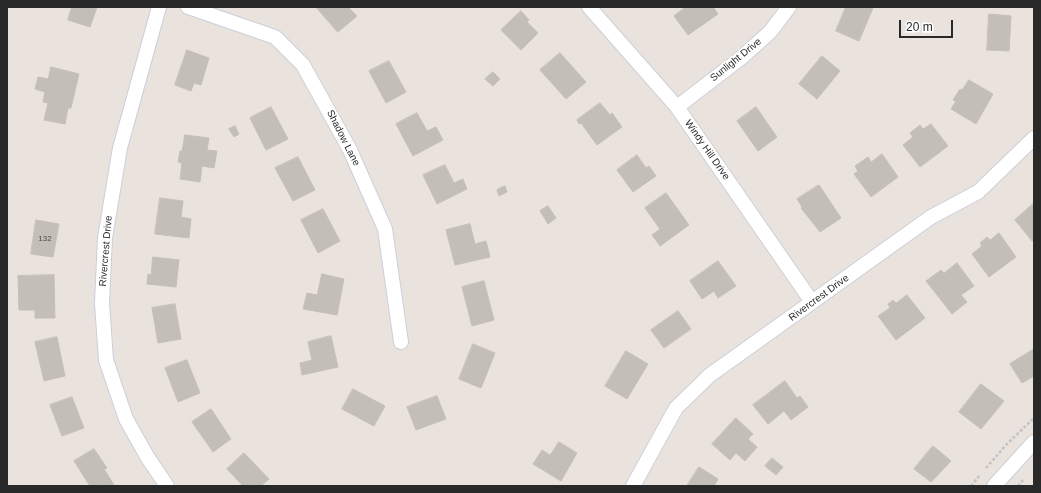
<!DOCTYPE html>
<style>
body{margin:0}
#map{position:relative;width:1041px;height:493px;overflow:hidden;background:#eae3dd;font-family:Arial,sans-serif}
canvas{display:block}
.frame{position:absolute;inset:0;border:8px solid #292929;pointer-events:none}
.scale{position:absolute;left:899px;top:20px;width:54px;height:18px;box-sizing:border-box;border:2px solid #292929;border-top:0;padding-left:5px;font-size:12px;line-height:14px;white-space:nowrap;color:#292929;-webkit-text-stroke:3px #fff;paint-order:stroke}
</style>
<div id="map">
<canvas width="1041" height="493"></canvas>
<div class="frame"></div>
<div class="scale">20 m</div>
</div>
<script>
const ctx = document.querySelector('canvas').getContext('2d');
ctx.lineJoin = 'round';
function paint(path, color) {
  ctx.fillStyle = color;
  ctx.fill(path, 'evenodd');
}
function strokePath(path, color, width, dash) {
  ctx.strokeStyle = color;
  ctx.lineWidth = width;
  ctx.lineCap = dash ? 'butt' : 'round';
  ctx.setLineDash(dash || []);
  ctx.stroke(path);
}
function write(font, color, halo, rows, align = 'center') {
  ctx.font = font + ' Arial,sans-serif';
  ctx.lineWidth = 3.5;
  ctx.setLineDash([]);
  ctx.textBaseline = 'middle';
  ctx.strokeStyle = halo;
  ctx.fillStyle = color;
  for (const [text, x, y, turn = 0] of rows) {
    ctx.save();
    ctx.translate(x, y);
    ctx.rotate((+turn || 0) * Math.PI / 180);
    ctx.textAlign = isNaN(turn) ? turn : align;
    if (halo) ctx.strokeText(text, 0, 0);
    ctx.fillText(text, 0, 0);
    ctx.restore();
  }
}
const building = new Path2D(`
 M 72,7 L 97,7 L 90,27 L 68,20 Z
 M 316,7 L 348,7 L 357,16 L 338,32 Z
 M 686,7 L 713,7 L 718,14 L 688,35 L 674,16 Z
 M 846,7 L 873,8 L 859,41 L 836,31 Z
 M 521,11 L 529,20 L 527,22 L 538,33 L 521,50 L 501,30 Z
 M 989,14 L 1011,16 L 1009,51 L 987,50 Z
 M 187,50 L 209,58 L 201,85 L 194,83 L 191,91 L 175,85 Z
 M 560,53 L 586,82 L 566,99 L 540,70 Z
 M 822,56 L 840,71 L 817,99 L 799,84 Z
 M 389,61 L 406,92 L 386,103 L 369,71 Z
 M 51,67 L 79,74 L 71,108 L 68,108 L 65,124 L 44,120 L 48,103 L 43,102 L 45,92 L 35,89 L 38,77 L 48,79 Z
 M 493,72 L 500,79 L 493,86 L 485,79 Z
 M 969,80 L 993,94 L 976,124 L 951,109 L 956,101 L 953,100 L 960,89 L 962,90 Z
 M 600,103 L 610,115 L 612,113 L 622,127 L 597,145 L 581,123 L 579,124 L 577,120 Z
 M 271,107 L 288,139 L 266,150 L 250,118 Z
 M 756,107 L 777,137 L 758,151 L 737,121 Z
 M 417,113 L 427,131 L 436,127 L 443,140 L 413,156 L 396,124 Z
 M 931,124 L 948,146 L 920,167 L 903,145 L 913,137 L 910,133 L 920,125 L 923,129 Z
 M 235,126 L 239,134 L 234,137 L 229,129 Z
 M 185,135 L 209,138 L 207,150 L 217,151 L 214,168 L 202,166 L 200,182 L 180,179 L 182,163 L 178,162 L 180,151 L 182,151 Z
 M 882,154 L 898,177 L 871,197 L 854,174 L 858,171 L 855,166 L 868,157 L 871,162 Z
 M 637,155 L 646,168 L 649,166 L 656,176 L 633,192 L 617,170 Z
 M 298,157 L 315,190 L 293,201 L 275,168 Z
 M 445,165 L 454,183 L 463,179 L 467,189 L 437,204 L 423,175 Z
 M 819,185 L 841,218 L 820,232 L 801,208 L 802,207 L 797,199 Z
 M 505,186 L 507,192 L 499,196 L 497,190 Z
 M 666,193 L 689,225 L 660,246 L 652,235 L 660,229 L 645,208 Z
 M 160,198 L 183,201 L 181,217 L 191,219 L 189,238 L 155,234 Z
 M 1034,203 L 1034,239 L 1032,241 L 1015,220 Z
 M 548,206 L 556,218 L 548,224 L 540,211 Z
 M 323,209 L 340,241 L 318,253 L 301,220 Z
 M 36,220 L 59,224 L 53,257 L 31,254 Z
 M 470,224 L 475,244 L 486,241 L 490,257 L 455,265 L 446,230 Z
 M 999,233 L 1016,257 L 989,277 L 972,254 L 982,246 L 980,243 L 987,237 L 990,240 Z
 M 153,257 L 179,260 L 176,287 L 147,284 L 148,274 L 151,275 Z
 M 718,261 L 736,286 L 718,298 L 714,291 L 702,299 L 690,281 Z
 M 957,263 L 974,286 L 961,295 L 967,302 L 952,314 L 926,281 L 941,270 L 944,273 Z
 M 322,274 L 344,279 L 337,315 L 303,309 L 307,293 L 317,295 Z
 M 54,275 L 55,318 L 35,318 L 35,310 L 19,310 L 18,276 Z
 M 484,281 L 494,320 L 472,326 L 462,287 Z
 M 907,295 L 925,318 L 896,340 L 878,316 L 890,308 L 888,304 L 893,300 L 896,303 Z
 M 175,304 L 181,339 L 158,343 L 152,308 Z
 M 678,311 L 691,329 L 664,348 L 651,330 Z
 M 331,336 L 338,367 L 302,375 L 300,363 L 312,360 L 308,342 Z
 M 57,337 L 65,376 L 44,381 L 35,342 Z
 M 473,344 L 495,353 L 481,388 L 459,379 Z
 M 1034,349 L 1034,376 L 1022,383 L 1010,364 Z
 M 626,351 L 648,364 L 627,399 L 605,386 Z
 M 187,360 L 200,393 L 178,402 L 165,368 Z
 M 785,381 L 797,398 L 800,396 L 808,407 L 791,420 L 784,411 L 768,424 L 753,405 Z
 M 981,384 L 1004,401 L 981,429 L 959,412 Z
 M 353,389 L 385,406 L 374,426 L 342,409 Z
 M 437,396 L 446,419 L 416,430 L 407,407 Z
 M 72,397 L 84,428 L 62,436 L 50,405 Z
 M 211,409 L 231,439 L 213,452 L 192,422 Z
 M 736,418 L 753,434 L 748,439 L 757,447 L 745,461 L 736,453 L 730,460 L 712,444 Z
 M 559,442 L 577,453 L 561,481 L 533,464 L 542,450 L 550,455 Z
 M 933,446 L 951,461 L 931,482 L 914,469 Z
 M 94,449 L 107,468 L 104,469 L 114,485 L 112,486 L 90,486 L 74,461 Z
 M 244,453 L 269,479 L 261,486 L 243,486 L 227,469 Z
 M 772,458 L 783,467 L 776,475 L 765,466 Z
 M 699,467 L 718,479 L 714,486 L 687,486 Z`);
paint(building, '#c3beb8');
strokePath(building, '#c5bfb7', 1);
const minor = new Path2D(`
 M 159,7 L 120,148 L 105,238 L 102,303 L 106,360 L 126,419 L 148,458 L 167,486
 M 188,7 L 275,37 L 303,65 L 350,150 L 385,229 L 401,342
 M 589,7 L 677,107 L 812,302
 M 677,107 L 741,58 L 770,32 L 789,7
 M 633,486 L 676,408 L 710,375 L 931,217 L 978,192 L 1034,138
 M 994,486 L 1034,442`);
strokePath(minor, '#cbcfda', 16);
strokePath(new Path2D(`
 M 986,468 L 1007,444 L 1034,418
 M 971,486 L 980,475
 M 1018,486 L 1023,480`), '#c3c3c3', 2.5, [3, 2]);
strokePath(minor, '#fff', 14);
write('8px', '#504e4d', null, [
 ["132",45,239]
]);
write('10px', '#292929', '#fff', [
 ["Sunlight Drive",736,60,-39],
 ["Shadow Lane",343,138,63],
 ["Windy Hill Drive",707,150,55],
 ["Rivercrest Drive",106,251,-85],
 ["Rivercrest Drive",819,298,-36]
]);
</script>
